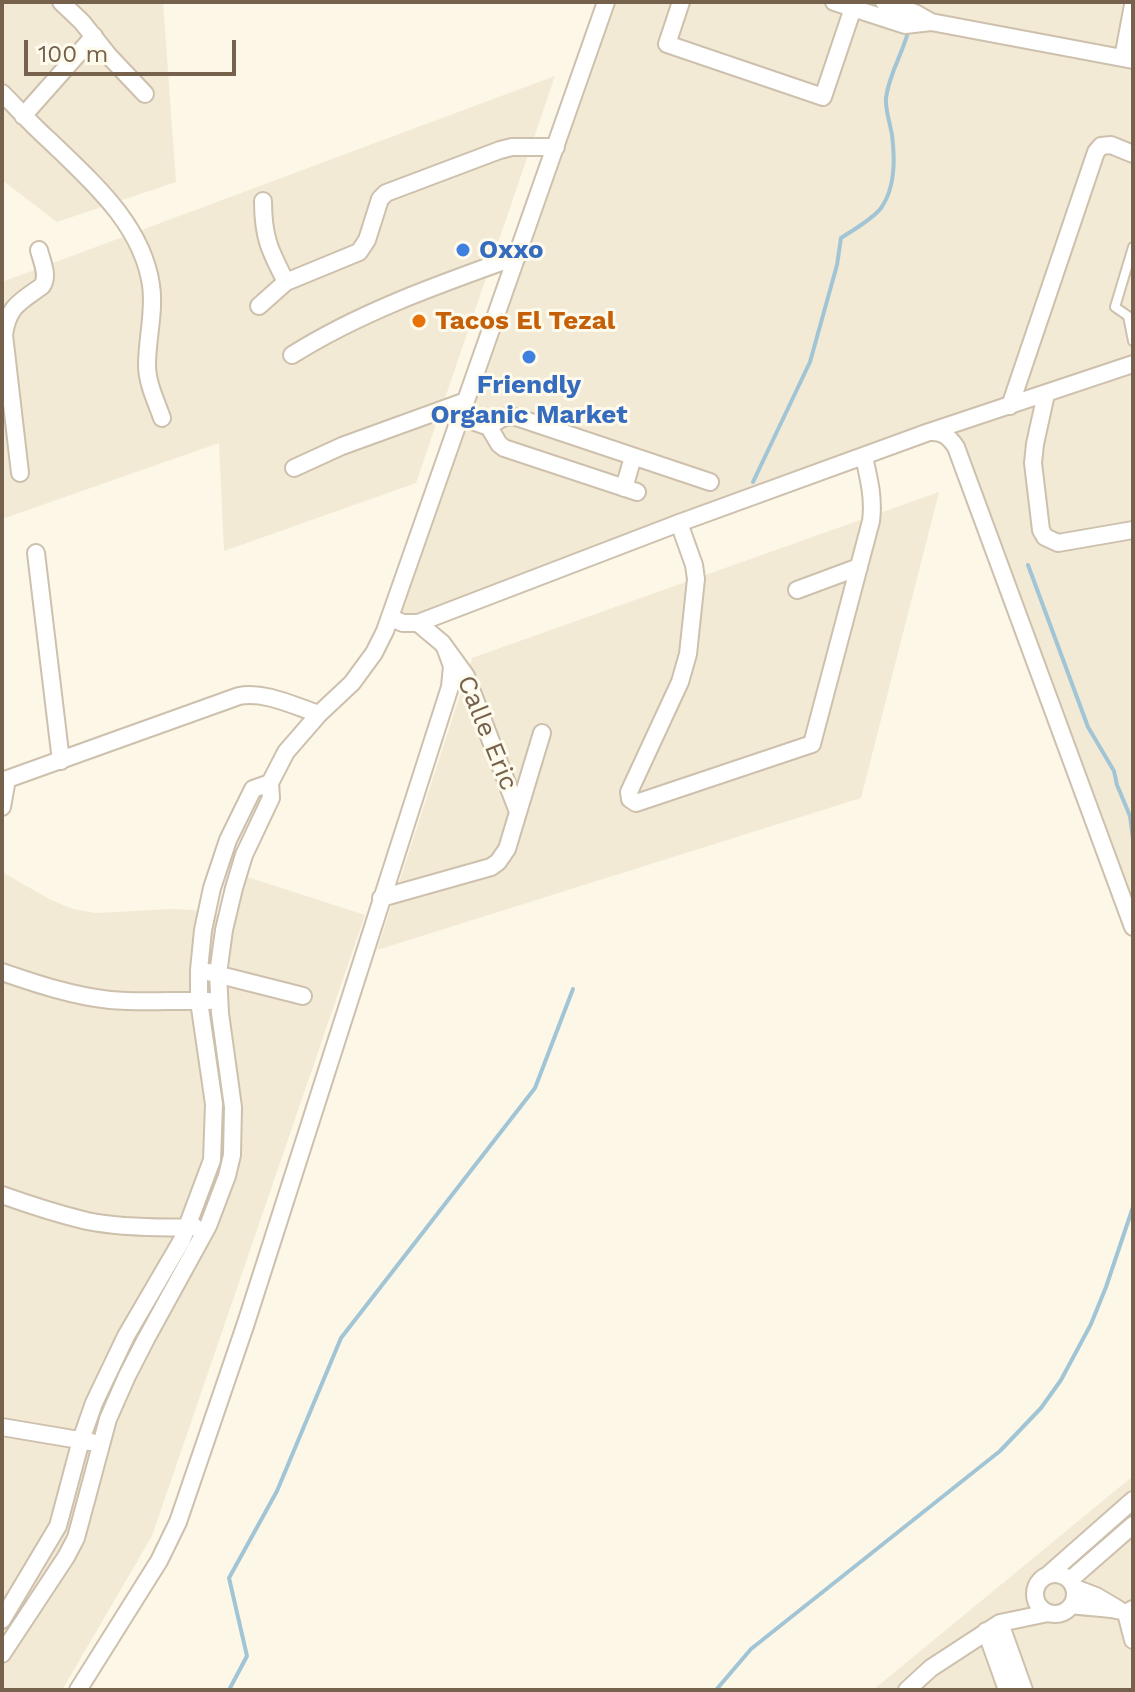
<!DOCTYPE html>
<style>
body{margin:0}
#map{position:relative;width:1135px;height:1692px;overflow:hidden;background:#fcf7e7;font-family:"Work Sans",sans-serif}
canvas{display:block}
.frame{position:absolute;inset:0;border:4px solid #75614c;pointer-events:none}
.scale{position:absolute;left:24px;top:40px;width:212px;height:36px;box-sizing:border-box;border:4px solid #75614c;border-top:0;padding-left:10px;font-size:24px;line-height:28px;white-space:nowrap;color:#75614c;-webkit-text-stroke:6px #fefbed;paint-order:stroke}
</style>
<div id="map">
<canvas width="1135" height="1692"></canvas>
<div class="frame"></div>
<div class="scale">100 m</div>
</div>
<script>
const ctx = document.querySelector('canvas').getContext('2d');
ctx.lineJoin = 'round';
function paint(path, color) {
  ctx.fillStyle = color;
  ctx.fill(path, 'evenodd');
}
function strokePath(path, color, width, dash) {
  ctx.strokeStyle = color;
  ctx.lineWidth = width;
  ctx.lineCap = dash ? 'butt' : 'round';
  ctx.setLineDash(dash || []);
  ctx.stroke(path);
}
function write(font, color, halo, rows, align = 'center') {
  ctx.font = font + ' "Work Sans",sans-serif';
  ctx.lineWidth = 6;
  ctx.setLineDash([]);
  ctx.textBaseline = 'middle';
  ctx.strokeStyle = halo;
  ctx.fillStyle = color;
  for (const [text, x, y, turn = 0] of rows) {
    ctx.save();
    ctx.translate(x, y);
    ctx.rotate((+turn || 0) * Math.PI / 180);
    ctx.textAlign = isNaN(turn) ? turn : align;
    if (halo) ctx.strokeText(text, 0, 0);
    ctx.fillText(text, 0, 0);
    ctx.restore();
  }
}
paint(new Path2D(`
 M 2,2 L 163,2 L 176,182 L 57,222 L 2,180 Z
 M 606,2 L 1133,2 L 1133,927 L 956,447 L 939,432 L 418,623 L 391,618 Z
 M 555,76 L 416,483 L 224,551 L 219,443 L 2,519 L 2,282 Z
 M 939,492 L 861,798 L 377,950 L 472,658 Z
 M 2,872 L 51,900 L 73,909 L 96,913 L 171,909 L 193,910 L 230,917 L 241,875 L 365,915 L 152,1536 L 62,1690 L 2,1690 Z
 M 1133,1476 L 1133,1690 L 873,1690 Z`), '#f3ead5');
strokePath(new Path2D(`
 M 753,482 L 810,362 L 837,265 L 841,238 C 853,230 873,219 881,208 C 896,187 895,158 892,135 C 890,123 885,109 886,98 C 889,74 902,55 908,32
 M 1028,565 L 1088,727 L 1114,771 L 1117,785 L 1130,816 L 1133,839
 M 229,1690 L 247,1656 L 229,1578 L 277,1491 L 341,1338 L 535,1088 L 573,989
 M 716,1690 L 751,1649 L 1000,1451 L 1041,1408 L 1061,1380 L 1091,1324 L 1106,1287 L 1133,1207`), '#a2c5d6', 4);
const lane = new Path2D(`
 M 1133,247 L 1115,307 L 1128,316 L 1133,341`);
const street = new Path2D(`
 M 61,2 L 82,22 L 109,56 L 145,94
 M 681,2 L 667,44 L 823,97 L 855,2
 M 834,2 L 905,25 L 931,22 L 1133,60
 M 884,2 L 915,13 L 931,22
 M 1123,58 L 1133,5
 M 2,93 C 18,109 33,126 50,141 C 91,181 142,224 151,285 C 155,311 147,338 147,365 C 147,383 156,401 162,418
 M 23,116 L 94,36
 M 263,201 C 263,238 270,251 286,282
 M 259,306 L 286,282 L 359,252 L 367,240 L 380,199 L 386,193 L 500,150 L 512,147 L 556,147
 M 292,355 C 362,311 440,284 518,256
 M 1046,394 L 1035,444 L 1033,463 L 1041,530 L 1045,537 L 1058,543 L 1133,530
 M 1010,406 L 1096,152 L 1101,146 L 1111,145 L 1133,154
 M 461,417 L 489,427 L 499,444 L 504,448 L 637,492
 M 489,427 C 498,420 504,415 516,417 L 710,482
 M 930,432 C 943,431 949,437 956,447 L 1133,927
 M 294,468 L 342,446 L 466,401
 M 20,473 L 4,335 C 8,306 20,302 42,286 C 49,276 42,262 39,250
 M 624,488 L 633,457
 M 679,523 L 694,565 L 696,579 L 688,654 L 680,682 L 629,792 L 630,799 L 636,803 L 812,744 L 871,521 C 874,499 869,479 864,457
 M 36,553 L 61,761
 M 797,590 L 859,567
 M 391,618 L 403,623 L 418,623 L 679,523 L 929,432 L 1133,364
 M 418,623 L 442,643 L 466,676 L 518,812
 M 2,781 L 239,696 C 265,691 294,706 319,714
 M 2,807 L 7,779
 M 381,898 L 491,867 L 498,862 L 507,849 L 542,733
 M 2,972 C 37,984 73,996 110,1000 C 143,1003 176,1000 209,1001
 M 208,972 L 303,996
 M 2,1195 C 30,1205 58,1214 87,1221 C 122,1228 160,1228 195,1227
 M 2,1427 L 91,1442
 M1035 1594a20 20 0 1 1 40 0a20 20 0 1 1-40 0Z
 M 1049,1574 L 1133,1500
 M 1070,1580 L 1133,1525
 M 1075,1588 L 1096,1596 L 1118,1609
 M 1072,1605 C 1086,1608 1115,1607 1126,1613 L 1133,1609
 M 1126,1613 L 1133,1640
 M 2,1620 L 58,1526 L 81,1440 L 94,1403 L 126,1336 L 182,1240 L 212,1160 L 214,1104 L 199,1001 L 199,970 L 203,930 L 212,888 L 228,840 L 253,789 L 270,783
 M 1000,1623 L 1024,1690
 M 986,1631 L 1007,1690
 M 2,1654 L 66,1557 L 76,1538 L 108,1419 L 127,1376 L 146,1339 L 208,1226 L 227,1176 L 232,1155 L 233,1107 L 220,1013 L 218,974 L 224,930 L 234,888 L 244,855 L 271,798 L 270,783 L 286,752 L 319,714 L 352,683 L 374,653 L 385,631 L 606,2
 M 78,1690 L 159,1561 L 178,1522 L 246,1323 L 450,687 L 452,666 L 445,647
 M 907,1690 L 931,1668 L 1000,1623 L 1048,1613`);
strokePath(lane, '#cdc0ad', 12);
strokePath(street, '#cdc0ad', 20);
strokePath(lane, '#fff', 8);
strokePath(street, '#fff', 16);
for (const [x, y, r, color] of [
 [463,250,8,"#3f7fe0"],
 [419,321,8,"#e8710a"],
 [529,357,8,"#3f7fe0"]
]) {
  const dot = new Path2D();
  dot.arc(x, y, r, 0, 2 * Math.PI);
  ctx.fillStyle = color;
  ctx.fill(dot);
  strokePath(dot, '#fefbed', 3);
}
write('bold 26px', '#366cbe', '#fefbed', [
 ["Oxxo",479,250],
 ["Friendly",529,385,"center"],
 ["Organic Market",529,415,"center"]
], 'left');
write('bold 26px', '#c56008', '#fefbed', [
 ["Tacos El Tezal",435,321]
], 'left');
write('26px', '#75614c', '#fefbed', [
 ["Calle Eric",487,733,68]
]);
</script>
